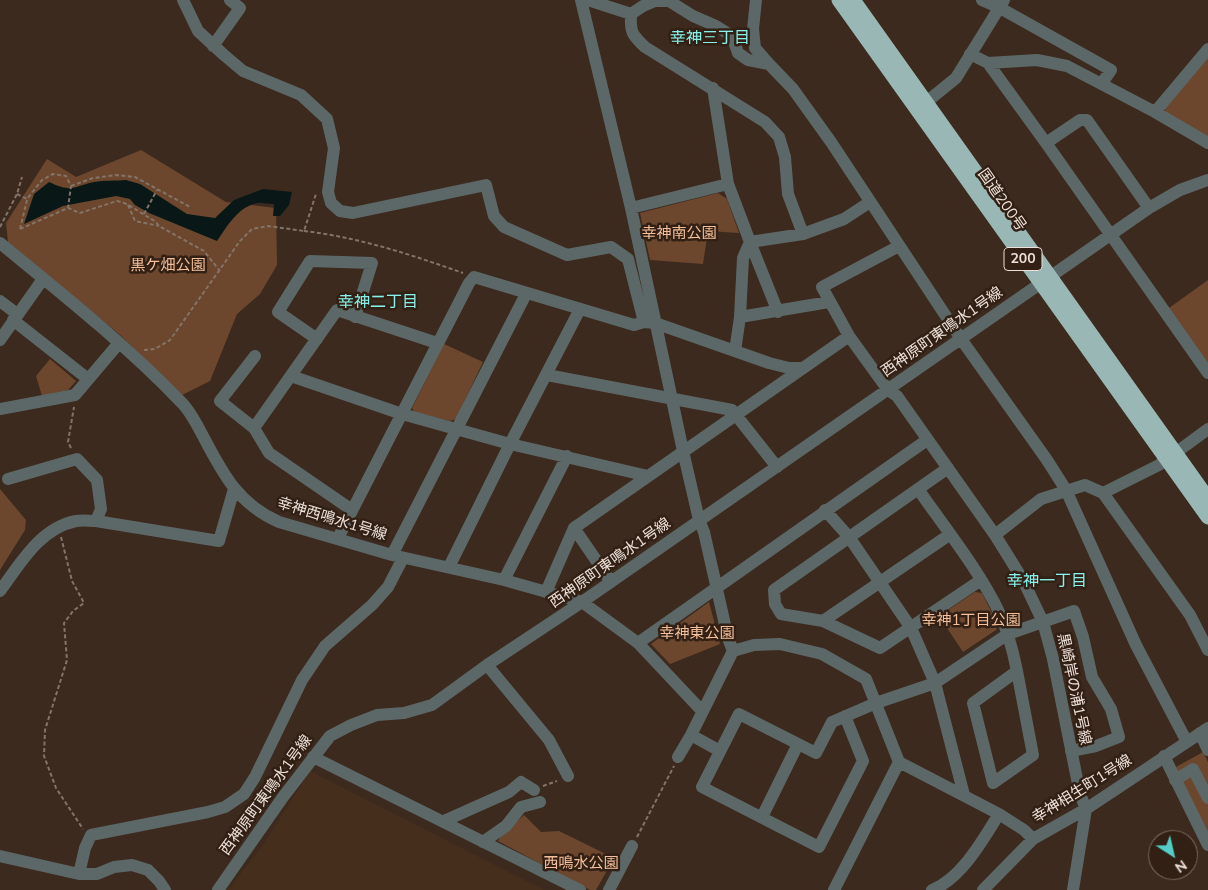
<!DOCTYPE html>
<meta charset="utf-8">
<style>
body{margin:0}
#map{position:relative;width:1208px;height:890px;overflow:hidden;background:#3c2a1e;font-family:Mulish,sans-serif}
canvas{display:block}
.north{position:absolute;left:1148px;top:830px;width:50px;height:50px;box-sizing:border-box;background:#322014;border:1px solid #7c6d62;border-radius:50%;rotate:145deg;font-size:14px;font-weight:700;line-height:20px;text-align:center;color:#ece0d8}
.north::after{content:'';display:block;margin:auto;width:18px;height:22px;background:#54cdc7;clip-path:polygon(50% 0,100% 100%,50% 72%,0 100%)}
</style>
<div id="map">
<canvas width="1208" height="890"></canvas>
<div class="north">N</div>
</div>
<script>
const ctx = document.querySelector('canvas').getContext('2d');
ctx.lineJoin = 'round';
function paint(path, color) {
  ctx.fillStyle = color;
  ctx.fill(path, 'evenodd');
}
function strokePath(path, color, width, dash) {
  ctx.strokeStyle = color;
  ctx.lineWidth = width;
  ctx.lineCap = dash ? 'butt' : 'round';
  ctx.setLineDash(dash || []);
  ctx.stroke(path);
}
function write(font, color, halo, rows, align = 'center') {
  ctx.font = font + ' Mulish,"Noto Sans JP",sans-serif';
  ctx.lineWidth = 5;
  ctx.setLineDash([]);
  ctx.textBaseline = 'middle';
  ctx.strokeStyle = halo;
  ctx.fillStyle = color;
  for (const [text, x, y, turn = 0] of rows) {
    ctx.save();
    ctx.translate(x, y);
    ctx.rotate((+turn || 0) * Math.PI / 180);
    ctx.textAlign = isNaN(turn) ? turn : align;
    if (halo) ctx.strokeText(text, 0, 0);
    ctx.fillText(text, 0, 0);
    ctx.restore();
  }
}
paint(new Path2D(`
 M 310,771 L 544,890 L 228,890 L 265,842 Z`), '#462e1d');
paint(new Path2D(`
 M 1208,54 L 1208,139 L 1167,114 L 1164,108 Z
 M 141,150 L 226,202 L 276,208 L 277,265 L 260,294 L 237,314 L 210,381 L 182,395 L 119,334 L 8,242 L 6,223 L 47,159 L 76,177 Z
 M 718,193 L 727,199 L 739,233 L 708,231 L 703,264 L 650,260 L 640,213 Z
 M 1208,280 L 1208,363 L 1169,308 Z
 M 444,344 L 483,362 L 456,419 L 450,421 L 414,412 L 412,408 Z
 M 50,359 L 76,381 L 68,390 L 42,396 L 36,376 Z
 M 0,489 L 26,520 L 25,530 L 0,570 Z
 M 975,592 L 982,593 L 998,625 L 996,630 L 963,652 L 939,616 Z
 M 709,602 L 720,644 L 670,664 L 651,644 Z
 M 1203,752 L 1208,762 L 1208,834 L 1176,767 Z
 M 524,815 L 541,832 L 559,831 L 614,858 L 596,890 L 590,890 L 498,841 C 503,831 516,823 524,815 Z`), '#6c472d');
paint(new Path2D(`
 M 126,180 L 140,184 L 187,214 L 215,218 L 234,200 L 263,189 L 292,192 L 289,205 L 280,216 L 273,216 L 274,204 C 269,204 262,203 258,203 C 238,206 227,227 217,241 L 149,213 L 135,205 L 130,199 L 116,196 L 63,206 L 24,224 L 34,194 L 49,182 C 73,193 71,187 94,182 C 104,180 116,181 126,180 Z`), '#091817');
strokePath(new Path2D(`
 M 71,186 L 93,178 L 117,175 L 135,177 L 190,207
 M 17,194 L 27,199 L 42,180 L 53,174 L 66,176 L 71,186 L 68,208
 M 128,205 L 135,221 L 159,226
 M 144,214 L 157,190
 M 0,227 L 17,194 L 22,177
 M 20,229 L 68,208 L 80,213 L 117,201 L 127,204 L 156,222 L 159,226 L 204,251 L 220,271
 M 20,229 L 27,200
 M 304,231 C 358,237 412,255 463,273
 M 144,350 L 155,349 L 170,340 L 240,241 L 252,229 L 268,226 L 304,231 L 316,194
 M 71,448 L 68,442 L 74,407
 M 61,537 L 72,581 L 84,603 L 73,611 L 64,623 L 67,660 L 45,730 L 44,756 L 56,788 L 83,829
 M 543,786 L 557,781
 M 637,837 L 674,766`), '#837469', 2, [4, 2.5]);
strokePath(new Path2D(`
 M 183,0 L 198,31 L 224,55 L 243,71 L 301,95 L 327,119 L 334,148 L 328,192 L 331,203 L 340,211 L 353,213 L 486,185 L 494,216 L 504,227 L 567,255 L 611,247 L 628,259 L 644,322
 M 581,0 L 631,208 L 683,451 L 699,520 L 704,532 L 728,638 L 733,651
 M 588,0 L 631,14
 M 756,0 L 753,29 L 755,48 L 769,64 L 793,89 L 831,142 L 961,339 L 1047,460 L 1066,490 L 1136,645 L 1187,742
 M 982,0 L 1000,8 L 1111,70 L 1102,83
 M 631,14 C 630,32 632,35 645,47 L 765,122 L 779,137 L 785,157 L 788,194 L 803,234
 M 631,14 L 643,6 L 655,1 L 669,1 L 693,16 L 716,26 L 732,36 L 738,53 L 748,60 L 769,64
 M 213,46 L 240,8 L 230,0
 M 970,54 L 988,63 L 1037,60 L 1067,66 L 1155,112 L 1208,143
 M 988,63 L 1046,143 L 1208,373
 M 713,88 L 728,184 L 750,242 L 803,234 L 844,219 L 870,202
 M 919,108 L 956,78 L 1004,0
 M 1155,112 L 1208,49
 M 1046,143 L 1080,120 L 1087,120 L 1149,208
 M 631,208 L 728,184
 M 0,243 C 61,293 125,344 180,401 C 190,410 197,425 203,436 C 223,474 238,504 279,522 L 392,555 L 504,580 L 582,602 L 638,643 L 702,711
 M 899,246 L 822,287 L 849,336 L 888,390 L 897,396 L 995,535 L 1023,580 L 1043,622 L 1053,659 L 1080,794 L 1086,809 L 1073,890
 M 0,301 L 17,314
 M 740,317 L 829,302
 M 13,320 L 88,379
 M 317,339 L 278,312 L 310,261 L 372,263 L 355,317
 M 0,340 L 43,279
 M 735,351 L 740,317 L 743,258 L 750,242 L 778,312
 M 547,375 L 732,410 L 777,467
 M 291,376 L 402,414 L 510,444 L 648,476
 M 0,409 L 75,395 L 119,343
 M 254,428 L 220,401 L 255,356
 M 948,468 L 918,489 C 945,528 979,570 999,612 C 1008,631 1013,651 1017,671 L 1033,755 L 993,783 L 973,703 L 1017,671
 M 8,479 L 77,459 L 97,480 L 101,509 L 96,521
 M 918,489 L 774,590 L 775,604 L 781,614 L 823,621 L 949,535
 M 1103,493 L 1159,465 L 1208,429
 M 352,510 L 269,453 L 254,428 L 337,310 L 437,343
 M 825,510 L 849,537 L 911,628 L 935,683 L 964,795
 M 574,528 L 611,582
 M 995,535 L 1041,499 L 1085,485 L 1103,493 L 1190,615 L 1208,650
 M 338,538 L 469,283 L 474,277 L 634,325 L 644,322 L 655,323 L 769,363 L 789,368 L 803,368
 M 392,555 L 526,294
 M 449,567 L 510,444 L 580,309
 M 504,580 L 567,456
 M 0,591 C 20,564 40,528 76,521 C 82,520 89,521 96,521 L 219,541 L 234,489
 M 546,592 L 574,528 L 849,336
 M 823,621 L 880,648 L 981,580
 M 638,643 L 927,440
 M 487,665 L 549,740 L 568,776
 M 845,716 L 863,761 L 819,847 L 702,787 L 739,714 L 816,753 L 832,722 L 876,703 L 935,683 L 1008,634 L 1074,611 L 1083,637 L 1092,677 L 1111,709 L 1119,737 L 1096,746 L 1071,751
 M 1200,733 L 1208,750
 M 691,735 L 720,751
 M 1164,756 L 1208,845
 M 313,757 L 580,890
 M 678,757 L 691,735 L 733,651 L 754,645 L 780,644 L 822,654 L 866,679 L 899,762 L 999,814 L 1024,830 L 1033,839
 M 1175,780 L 1193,769 L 1208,798
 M 762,817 L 798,744
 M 444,821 L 509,792 L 521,782 L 534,790
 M 483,842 L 506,826 L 521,807 L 540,802
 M 0,856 L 79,874 L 97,874 L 114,867 L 132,865 L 148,870 L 159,881 L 165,890
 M 79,874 L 85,848 L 91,835 L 208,812 L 225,807 L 244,794 L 255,777 L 302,680 L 325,646 L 372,605 L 388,587 L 403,558
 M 218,890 L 283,797 L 330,736 L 351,725 L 377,715 L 404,713 L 432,705 L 487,665 L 582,602 L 1149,208 L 1180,190 L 1208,180
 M 609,890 L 632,846
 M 834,890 L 899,762
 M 932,890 C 961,879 983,840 999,814
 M 983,890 L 1033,839 L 1086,809 L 1208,728`), '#5c6867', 12);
strokePath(new Path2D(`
 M 839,0 L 1208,517
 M 853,0 L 1208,499`), '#99b8b5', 15);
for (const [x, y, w] of [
 [1023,259,38]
]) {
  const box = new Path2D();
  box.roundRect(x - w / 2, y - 11.5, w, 23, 4);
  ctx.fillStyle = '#322014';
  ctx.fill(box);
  strokePath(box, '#ece0d8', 1);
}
write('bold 14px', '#ece0d8', null, [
 ["200",1023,259]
]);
write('15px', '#ece0d8', '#322014', [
 ["国道200号",1002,200,55],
 ["西神原町東鳴水1号線",942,332,-35],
 ["幸神西鳴水1号線",332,519,17],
 ["西神原町東鳴水1号線",610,563,-35],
 ["黒崎岸の浦1号線",1074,689,78],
 ["幸神相生町1号線",1082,789,-32],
 ["西神原町東鳴水1号線",266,795,-54]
]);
write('15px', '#f4bf9a', '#322014', [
 ["幸神南公園",679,233],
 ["黒ケ畑公園",168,265],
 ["幸神1丁目公園",971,620],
 ["幸神東公園",697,633],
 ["西鳴水公園",581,863]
]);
write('16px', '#87f2ec', '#322014', [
 ["幸神三丁目",710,38],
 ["幸神二丁目",378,302],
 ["幸神一丁目",1047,581]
]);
</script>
